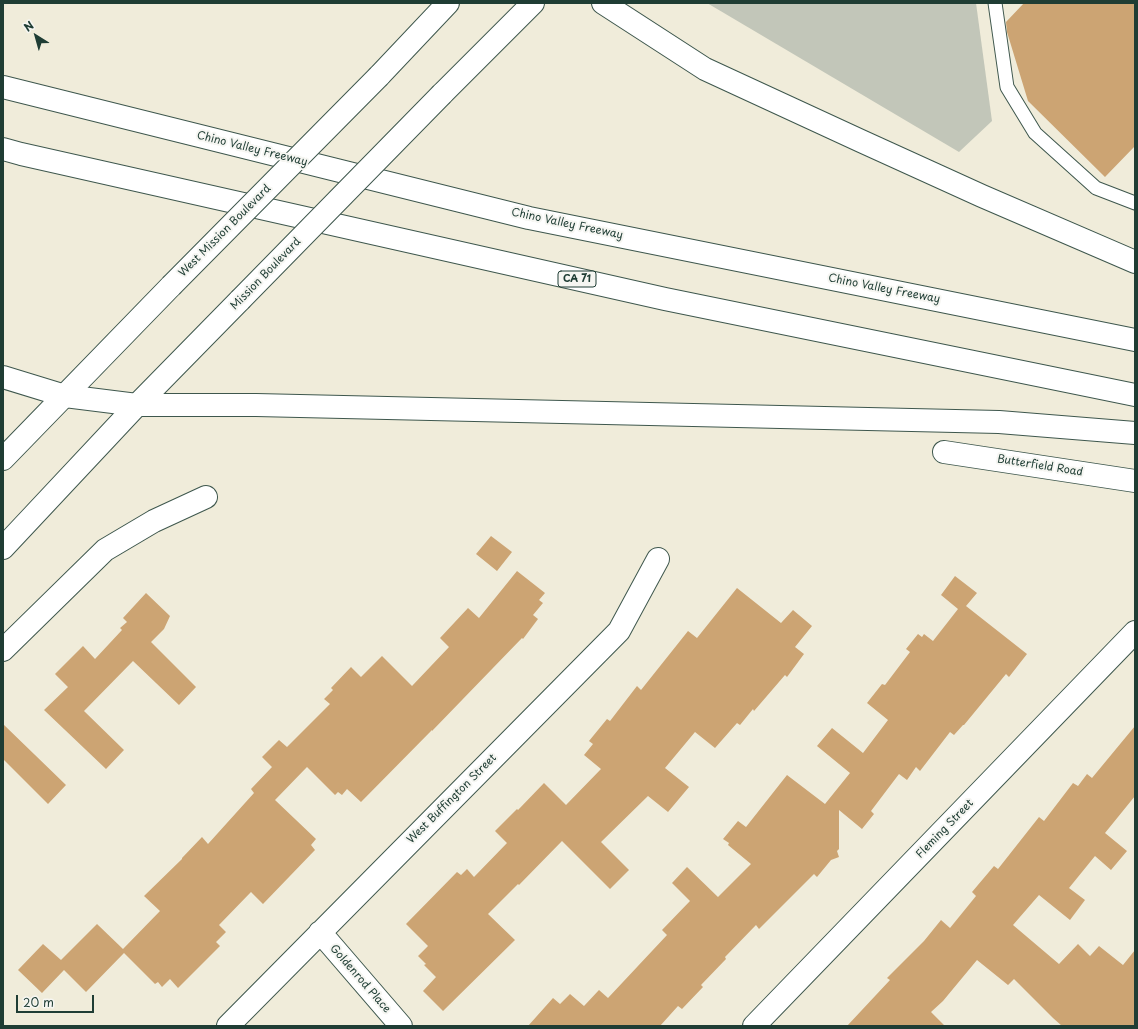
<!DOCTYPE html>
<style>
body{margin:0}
#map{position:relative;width:1138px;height:1029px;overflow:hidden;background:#f0ecda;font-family:"Playpen Sans",sans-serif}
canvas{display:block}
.frame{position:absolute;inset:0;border:4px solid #1f3d34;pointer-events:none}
.north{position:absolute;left:16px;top:16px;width:40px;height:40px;-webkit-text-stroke:3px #f6f6f2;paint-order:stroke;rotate:323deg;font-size:11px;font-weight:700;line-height:16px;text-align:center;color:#1f3d34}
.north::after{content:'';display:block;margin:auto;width:14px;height:18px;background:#1f3d34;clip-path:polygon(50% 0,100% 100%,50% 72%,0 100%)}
.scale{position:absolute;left:16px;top:995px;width:78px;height:18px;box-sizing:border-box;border:2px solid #1f3d34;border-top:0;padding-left:5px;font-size:12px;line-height:14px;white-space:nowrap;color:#1f3d34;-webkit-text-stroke:3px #f6f6f2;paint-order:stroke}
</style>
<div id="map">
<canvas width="1138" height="1029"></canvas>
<div class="frame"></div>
<div class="north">N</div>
<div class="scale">20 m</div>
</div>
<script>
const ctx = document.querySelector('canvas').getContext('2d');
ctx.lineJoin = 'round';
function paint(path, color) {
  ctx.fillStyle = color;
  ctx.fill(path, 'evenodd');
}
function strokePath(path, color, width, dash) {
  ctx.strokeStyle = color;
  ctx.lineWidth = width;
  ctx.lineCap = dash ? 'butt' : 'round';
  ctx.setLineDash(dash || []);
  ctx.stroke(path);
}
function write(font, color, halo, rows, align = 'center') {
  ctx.font = font + ' "Playpen Sans",sans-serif';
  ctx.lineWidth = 4;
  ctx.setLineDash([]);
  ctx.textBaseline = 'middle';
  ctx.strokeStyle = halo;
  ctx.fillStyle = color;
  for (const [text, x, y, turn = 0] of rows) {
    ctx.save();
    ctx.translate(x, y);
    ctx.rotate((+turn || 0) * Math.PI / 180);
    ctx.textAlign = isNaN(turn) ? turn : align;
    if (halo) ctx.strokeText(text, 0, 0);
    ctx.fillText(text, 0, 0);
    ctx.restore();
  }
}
paint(new Path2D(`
 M 707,3 L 976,3 L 992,121 L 959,152 Z`), '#c2c6b9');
paint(new Path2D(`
 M 1024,3 L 1135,3 L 1135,146 L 1105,177 L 1028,101 L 1007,32 L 1006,22 Z
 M 491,536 L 512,552 L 497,571 L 476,554 Z
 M 517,571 L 545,593 L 539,600 L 543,603 L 533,615 L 538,619 L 523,639 L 522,638 L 432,731 L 432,730 L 361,802 L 347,789 L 342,795 L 338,792 L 335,795 L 307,767 L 275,800 L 316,839 L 311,845 L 315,850 L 263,904 L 251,892 L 219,925 L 226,932 L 216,942 L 220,946 L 178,988 L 170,979 L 162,987 L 158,982 L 155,984 L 124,953 L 86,992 L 64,970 L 42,993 L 18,970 L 43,944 L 61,960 L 97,924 L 123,949 L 160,911 L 144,896 L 182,859 L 182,858 L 202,837 L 208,844 L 254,793 L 251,789 L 272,767 L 262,757 L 279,740 L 287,747 L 330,704 L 324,699 L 333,690 L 331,688 L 351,667 L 361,677 L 382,656 L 412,686 L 449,647 L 440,638 L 468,608 L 479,618 Z
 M 955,576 L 977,593 L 966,606 L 1027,654 L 1009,677 L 1006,674 L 964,725 L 963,725 L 954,735 L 950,732 L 920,771 L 916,767 L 907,780 L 899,774 L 871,811 L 874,814 L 862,829 L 839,810 L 839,849 L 837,851 L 839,857 L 831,860 L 817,877 L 814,874 L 759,929 L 756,925 L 725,957 L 726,959 L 701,985 L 703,987 L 682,1009 L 678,1006 L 660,1026 L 528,1026 L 553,998 L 560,1004 L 570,994 L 584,1006 L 599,990 L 608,998 L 667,935 L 662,930 L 690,901 L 672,883 L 687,867 L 718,897 L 751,864 L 728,845 L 729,843 L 723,839 L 738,821 L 746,827 L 787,775 L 825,804 L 850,773 L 817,746 L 832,728 L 863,753 L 888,720 L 867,703 L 882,684 L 885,685 L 910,652 L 906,649 L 918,634 L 922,637 L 924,634 L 933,641 L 958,609 L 941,595 Z
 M 737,588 L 781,623 L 793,610 L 812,626 L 795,647 L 804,654 L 787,677 L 785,675 L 754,711 L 753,709 L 740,725 L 737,723 L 715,748 L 695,732 L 665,768 L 689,787 L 668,812 L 648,796 L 601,842 L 629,870 L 610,889 L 562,841 L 519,885 L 518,884 L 488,914 L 515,940 L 443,1011 L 423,991 L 436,977 L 424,965 L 426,964 L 418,956 L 428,946 L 406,924 L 457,872 L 461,875 L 467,869 L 474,877 L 507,843 L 495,831 L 517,809 L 518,810 L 544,783 L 566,805 L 601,769 L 584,755 L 593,744 L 589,741 L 607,719 L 610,721 L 637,686 L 641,690 L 688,631 L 697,638 Z
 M 146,593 L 170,616 L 164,629 L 151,642 L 196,687 L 179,705 L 133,661 L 84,711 L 124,750 L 106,769 L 44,710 L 68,687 L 55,674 L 83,646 L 95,659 L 122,630 L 120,628 L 127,622 L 123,618 Z
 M 3,724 L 66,785 L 48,804 L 3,759 Z
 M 1135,726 L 1135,796 L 1105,833 L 1127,851 L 1111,870 L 1095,856 L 1069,888 L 1085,900 L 1070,920 L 1039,895 L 1013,925 L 1059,964 L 1078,944 L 1090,956 L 1099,946 L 1123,965 L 1135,950 L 1135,1026 L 1062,1026 L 1053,1018 L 1014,979 L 1008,985 L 977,960 L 943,1001 L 931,1012 L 945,1026 L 847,1026 L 890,980 L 887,978 L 924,941 L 941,920 L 950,928 L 976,896 L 972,892 L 994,866 L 998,869 L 1039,817 L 1044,821 L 1073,783 L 1078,786 L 1087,774 L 1092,778 Z`), '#cca473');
const service = new Path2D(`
 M 995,3 L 1007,87 L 1035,133 L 1096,188 L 1135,203`);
const minor = new Path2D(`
 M 944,452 L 1135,481
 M 3,650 L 105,550 L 154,521 L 206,497
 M 320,932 L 401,1026
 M 228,1026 L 619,631 L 658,559
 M 754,1026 L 1135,632`);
const primary = new Path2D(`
 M 379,76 L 448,3
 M 442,94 L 533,3
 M 3,459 L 171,286
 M 3,548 L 137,405 L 240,300`);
const motorway = new Path2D(`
 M 603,3 L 705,69 L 861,141 L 982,196 L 1135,262
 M 3,87 L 529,218 L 1135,340
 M 3,149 L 21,154 L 665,299 L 1135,395
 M 3,377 L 65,396 L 137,405 L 256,405 L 999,422 L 1135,433`);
strokePath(service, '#3e574d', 15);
strokePath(minor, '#3e574d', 24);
strokePath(primary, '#3e574d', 24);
strokePath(motorway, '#3e574d', 24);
strokePath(service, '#fff', 13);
strokePath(minor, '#fff', 22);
strokePath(primary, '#fff', 22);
strokePath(motorway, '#fff', 22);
const primaryBridge = new Path2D(`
 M 171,286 L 379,76
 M 240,300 L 442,94`);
strokePath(primaryBridge, '#3e574d', 24, []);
strokePath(primaryBridge, '#fff', 22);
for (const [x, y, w] of [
 [577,279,38]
]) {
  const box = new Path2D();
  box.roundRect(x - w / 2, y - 8, w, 16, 3);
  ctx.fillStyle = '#f6f6f2';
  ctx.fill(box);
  strokePath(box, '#1f3d34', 1);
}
write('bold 10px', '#1f3d34', null, [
 ["CA 71",577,279]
]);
write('11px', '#1f3d34', '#f6f6f2', [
 ["Chino Valley Freeway",252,149,14],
 ["Chino Valley Freeway",567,224,12],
 ["West Mission Boulevard",225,231,-45],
 ["Mission Boulevard",266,274,-46],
 ["Chino Valley Freeway",884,289,11],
 ["Butterfield Road",1040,466,9],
 ["West Buffington Street",452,799,-45],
 ["Fleming Street",945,829,-46],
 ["Goldenrod Place",360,979,49]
]);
</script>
